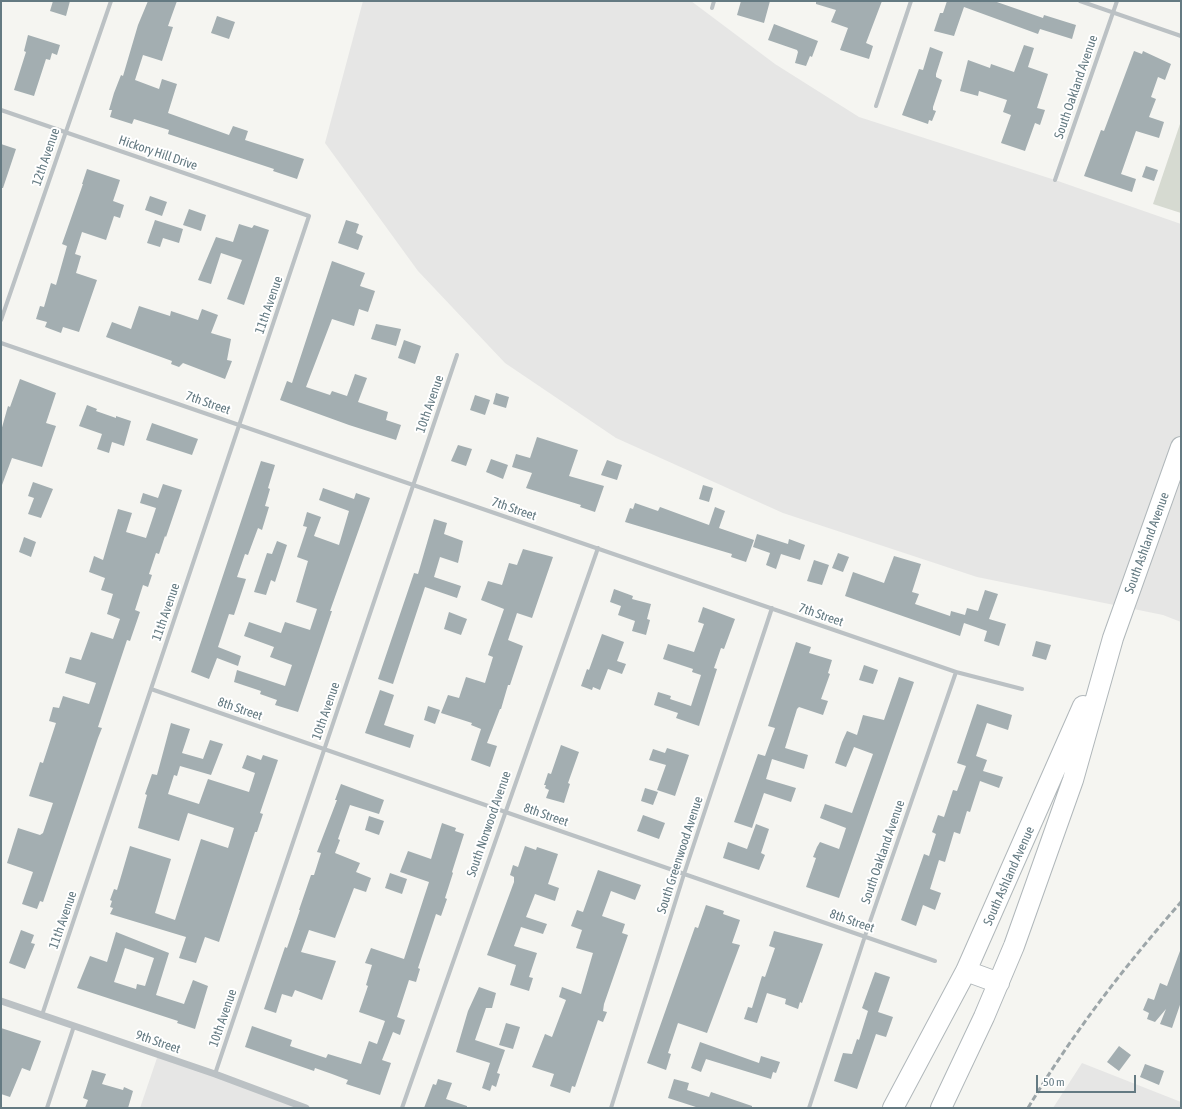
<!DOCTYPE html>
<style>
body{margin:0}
#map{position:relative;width:1182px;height:1109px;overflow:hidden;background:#f5f5f1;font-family:"Asap Condensed",sans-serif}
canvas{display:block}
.frame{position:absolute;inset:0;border:2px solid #647a82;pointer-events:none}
.scale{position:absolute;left:1036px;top:1075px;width:100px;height:18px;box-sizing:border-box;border:2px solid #647a82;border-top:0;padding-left:5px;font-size:12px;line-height:14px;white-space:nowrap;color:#647a82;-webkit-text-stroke:3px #fff;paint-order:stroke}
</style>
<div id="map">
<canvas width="1182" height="1109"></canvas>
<div class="frame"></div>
<div class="scale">50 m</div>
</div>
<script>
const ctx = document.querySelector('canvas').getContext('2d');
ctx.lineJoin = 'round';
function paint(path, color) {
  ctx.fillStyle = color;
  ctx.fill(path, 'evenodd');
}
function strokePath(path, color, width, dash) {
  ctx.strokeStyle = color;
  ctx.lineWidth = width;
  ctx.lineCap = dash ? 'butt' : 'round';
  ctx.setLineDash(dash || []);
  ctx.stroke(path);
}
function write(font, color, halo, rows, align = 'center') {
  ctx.font = font + ' "Asap Condensed",sans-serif';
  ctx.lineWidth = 4;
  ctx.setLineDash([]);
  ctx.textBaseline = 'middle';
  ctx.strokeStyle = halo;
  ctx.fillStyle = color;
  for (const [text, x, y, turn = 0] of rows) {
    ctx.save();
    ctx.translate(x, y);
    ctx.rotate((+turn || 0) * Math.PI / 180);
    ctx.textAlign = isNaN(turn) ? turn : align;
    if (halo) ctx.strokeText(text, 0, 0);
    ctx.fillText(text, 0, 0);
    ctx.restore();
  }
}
paint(new Path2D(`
 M 363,1 L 691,1 L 775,64 L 859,117 L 1055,180 L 1181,224 L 1181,622 L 1163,615 L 977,577 L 783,513 L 616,438 L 505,363 L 418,271 L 325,143 Z
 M 158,1055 L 306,1108 L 140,1108 Z
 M 1082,1063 L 1181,1102 L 1181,1108 L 1053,1108 Z`), '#e6e6e5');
paint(new Path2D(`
 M 1181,121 L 1181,213 L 1153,204 Z`), '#d6dad1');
paint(new Path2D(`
 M 53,1 L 70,1 L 66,16 L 50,11 Z
 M 148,1 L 177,1 L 168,26 L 173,27 L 162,61 L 143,55 L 135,80 L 159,89 L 162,79 L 177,84 L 168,113 L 229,135 L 233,126 L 248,131 L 245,140 L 304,159 L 297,179 L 273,171 L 274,169 L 168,134 L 169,130 L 134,119 L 132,124 L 110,117 L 112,110 L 109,110 L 114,93 L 121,75 L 123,76 L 138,25 Z
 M 741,1 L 770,1 L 764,23 L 737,15 Z
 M 816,1 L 882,1 L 866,43 L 873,46 L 869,59 L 840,50 L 848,28 L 831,22 L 836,10 L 816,4 Z
 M 947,1 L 994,1 L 1043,18 L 1044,15 L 1076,25 L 1072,39 L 1040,29 L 1038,34 L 964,7 L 954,36 L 934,31 L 940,13 L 943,13 Z
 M 217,16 L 235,22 L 229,39 L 211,33 Z
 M 774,24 L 818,41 L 812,57 L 810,56 L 806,66 L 795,63 L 798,52 L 797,50 L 768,40 Z
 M 28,35 L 60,45 L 57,55 L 52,53 L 50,60 L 46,59 L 34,96 L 14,90 L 26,52 L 24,51 Z
 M 1024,45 L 1034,48 L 1028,67 L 1048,74 L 1037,108 L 1045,110 L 1040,125 L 1035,123 L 1025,151 L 1001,143 L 1011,115 L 1003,112 L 1007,100 L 979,91 L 978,96 L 960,91 L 968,60 L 990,68 L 991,64 L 1014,72 Z
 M 930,47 L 943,52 L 936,74 L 936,77 L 942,80 L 933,107 L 933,110 L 936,111 L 932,121 L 929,120 L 928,124 L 902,115 L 919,69 L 923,70 Z
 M 1134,51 L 1142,54 L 1143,51 L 1171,64 L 1165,80 L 1158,77 L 1151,97 L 1156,99 L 1149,117 L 1164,122 L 1159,138 L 1136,131 L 1121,174 L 1136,179 L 1132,192 L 1084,176 L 1101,130 L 1104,131 Z
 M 1,144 L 16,149 L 3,188 L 1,188 Z
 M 1146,166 L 1158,170 L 1154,181 L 1142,177 Z
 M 87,169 L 120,180 L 113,201 L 124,205 L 120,218 L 114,216 L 106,240 L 82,232 L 75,254 L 81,256 L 76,273 L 97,280 L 79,332 L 63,327 L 61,333 L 45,327 L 47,322 L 36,319 L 40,306 L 44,307 L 51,283 L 56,285 L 67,246 L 62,244 L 83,184 L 82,184 Z
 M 150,196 L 167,202 L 162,216 L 145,210 Z
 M 189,209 L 206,215 L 201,231 L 183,225 Z
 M 155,220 L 183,229 L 179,243 L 163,238 L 160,247 L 147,243 Z
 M 346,220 L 359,224 L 356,233 L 363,236 L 358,250 L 338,243 Z
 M 239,224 L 252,228 L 254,225 L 269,230 L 244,305 L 227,299 L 242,260 L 221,253 L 211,284 L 198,280 L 216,237 L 233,242 Z
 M 332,261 L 365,273 L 360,286 L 375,291 L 368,312 L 359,309 L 354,326 L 332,319 L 306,387 L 330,395 L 332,391 L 347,396 L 355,374 L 367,378 L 358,402 L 388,412 L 386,420 L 401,425 L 396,440 L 349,425 L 280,400 L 287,381 L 292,383 Z
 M 139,306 L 170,316 L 171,311 L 198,320 L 202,309 L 218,315 L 211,333 L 231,339 L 227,360 L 232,361 L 225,379 L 183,363 L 179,367 L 171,364 L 172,361 L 106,337 L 112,322 L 131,329 Z
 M 376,324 L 401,329 L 396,346 L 371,339 Z
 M 404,340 L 421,346 L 415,364 L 398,358 Z
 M 20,379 L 56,393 L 46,423 L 56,426 L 42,467 L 12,458 L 2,485 L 1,431 L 8,406 L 10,407 Z
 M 496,393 L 509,397 L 506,408 L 493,404 Z
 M 475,395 L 490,400 L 485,415 L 470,410 Z
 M 87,405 L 97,409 L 96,411 L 116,418 L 116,416 L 131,421 L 124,446 L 112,442 L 109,453 L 97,449 L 102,434 L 79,426 Z
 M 152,423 L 198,439 L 192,455 L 146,440 Z
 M 537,437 L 578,450 L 569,476 L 604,486 L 595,512 L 580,507 L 581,505 L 526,488 L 532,473 L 512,467 L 516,454 L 530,458 Z
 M 458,445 L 472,449 L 466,466 L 451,461 Z
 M 491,459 L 508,465 L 503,479 L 486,472 Z
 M 607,460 L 622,465 L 617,480 L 601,475 Z
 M 261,461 L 275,465 L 268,488 L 270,489 L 265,506 L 269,507 L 262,530 L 258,528 L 248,555 L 245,554 L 237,577 L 246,579 L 234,615 L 229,614 L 218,647 L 241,656 L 238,666 L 217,658 L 209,679 L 191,672 Z
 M 33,482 L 53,489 L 41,518 L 28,514 L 34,498 L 28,496 Z
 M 163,484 L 182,490 L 166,537 L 165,536 L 159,554 L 156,553 L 149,574 L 152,575 L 148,587 L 143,585 L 135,610 L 140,612 L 130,641 L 127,640 L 98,727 L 102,728 L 98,738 L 43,902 L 40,901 L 37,909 L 22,904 L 33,872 L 7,863 L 18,828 L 40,835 L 43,833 L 53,803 L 29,796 L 40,762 L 43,763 L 56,723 L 49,721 L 53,707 L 59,708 L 63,696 L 89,704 L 96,683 L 65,673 L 70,657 L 81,660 L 91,632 L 113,639 L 120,619 L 107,614 L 113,594 L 101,590 L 105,578 L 89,572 L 94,556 L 103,560 L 118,509 L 132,513 L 126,532 L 146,538 L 156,508 L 140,503 L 143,493 L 158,498 Z
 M 703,485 L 713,488 L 709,502 L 699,499 Z
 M 323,488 L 354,499 L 356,493 L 370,498 L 330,611 L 332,611 L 298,712 L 275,705 L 277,700 L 260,694 L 261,691 L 234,682 L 237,670 L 285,686 L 292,665 L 270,657 L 274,647 L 244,636 L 249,622 L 281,633 L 285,622 L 310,630 L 317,609 L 296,602 L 308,561 L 297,557 L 307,527 L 303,526 L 307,512 L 321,517 L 314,536 L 339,545 L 349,511 L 319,500 Z
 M 635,503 L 658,511 L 660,507 L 709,525 L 715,507 L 725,511 L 719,528 L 754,540 L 746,562 L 731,557 L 732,554 L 625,522 L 630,508 L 633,509 Z
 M 434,519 L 447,523 L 444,534 L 463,541 L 458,563 L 440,557 L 434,577 L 461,586 L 457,598 L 425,587 L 393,684 L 378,679 L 414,573 L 418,574 Z
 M 757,534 L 788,544 L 789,539 L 805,545 L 800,560 L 781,554 L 776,569 L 766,565 L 770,553 L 753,547 Z
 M 24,537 L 36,542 L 31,557 L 19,552 Z
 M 277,541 L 287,545 L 275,582 L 271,580 L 266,595 L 254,592 L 267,553 L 272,554 Z
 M 523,549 L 553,557 L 532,618 L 517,613 L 508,640 L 523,646 L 510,685 L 508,685 L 501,709 L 500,709 L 487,743 L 497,746 L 490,767 L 471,760 L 481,729 L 471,725 L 472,723 L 441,713 L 448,695 L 459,698 L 466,677 L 485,683 L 493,657 L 488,655 L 504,609 L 481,600 L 488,581 L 502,585 L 509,563 L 517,565 Z
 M 838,553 L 849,557 L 843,572 L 832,568 Z
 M 894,556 L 921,564 L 912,592 L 919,594 L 915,604 L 950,616 L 951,611 L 965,615 L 967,608 L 978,611 L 985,590 L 998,594 L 989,619 L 1006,624 L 999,646 L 984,641 L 987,631 L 964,623 L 960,636 L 845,596 L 853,572 L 884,583 Z
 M 814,560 L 829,565 L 822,585 L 807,581 Z
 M 614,589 L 633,596 L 632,599 L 651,604 L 647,619 L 650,620 L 646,635 L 632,631 L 635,621 L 618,615 L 621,606 L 610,602 Z
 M 703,607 L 735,619 L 724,649 L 721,648 L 714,668 L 717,669 L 699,726 L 676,718 L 678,713 L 654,705 L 658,692 L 671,696 L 670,699 L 691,706 L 701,675 L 692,672 L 693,669 L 663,659 L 668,644 L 694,652 L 704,624 L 698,622 Z
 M 449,612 L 467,619 L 461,635 L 444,629 Z
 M 602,634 L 624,642 L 617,661 L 626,664 L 622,674 L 608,669 L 600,690 L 593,687 L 592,690 L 581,686 L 587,669 L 589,670 Z
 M 1036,641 L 1051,645 L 1046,660 L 1032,656 Z
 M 796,642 L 811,647 L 809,653 L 832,660 L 828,673 L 830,674 L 821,699 L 828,701 L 823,715 L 799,707 L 797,709 L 785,748 L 808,755 L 804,769 L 772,759 L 766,779 L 796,788 L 791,802 L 764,793 L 752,828 L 734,822 L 758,754 L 765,756 L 775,728 L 768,726 Z
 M 864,665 L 878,670 L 873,684 L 859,680 Z
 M 899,677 L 914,682 L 839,898 L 806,887 L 816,858 L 813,857 L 817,847 L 820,842 L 839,849 L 846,828 L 820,818 L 825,804 L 852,813 L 873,754 L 854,747 L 846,767 L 835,763 L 842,742 L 847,731 L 857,735 L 863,715 L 884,720 Z
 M 380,690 L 394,695 L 384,725 L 414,735 L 410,748 L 365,733 Z
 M 977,704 L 1012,715 L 1008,730 L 987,723 L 976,756 L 987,760 L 983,771 L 1003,777 L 999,788 L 980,781 L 970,812 L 967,811 L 960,834 L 954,832 L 945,862 L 939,860 L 930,889 L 941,893 L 935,910 L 923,905 L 916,926 L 901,920 L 924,854 L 929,856 L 936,834 L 932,832 L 938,815 L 944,817 L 953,790 L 957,791 L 966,766 L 957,763 Z
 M 428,706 L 440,710 L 435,724 L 424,720 Z
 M 171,723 L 190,729 L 182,753 L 203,759 L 210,740 L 223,744 L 211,775 L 180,766 L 177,776 L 174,775 L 168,794 L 199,804 L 208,779 L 249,792 L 255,773 L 242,768 L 247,755 L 261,760 L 263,755 L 278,760 L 260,813 L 263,814 L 257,832 L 255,832 L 219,942 L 205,937 L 196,963 L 179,958 L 186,937 L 110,914 L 113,908 L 110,907 L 112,901 L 110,900 L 114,889 L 117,890 L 130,846 L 171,859 L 155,913 L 175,920 L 201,839 L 228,848 L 234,828 L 188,813 L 179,841 L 138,828 L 147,795 L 145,794 L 152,774 L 157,775 Z
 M 561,745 L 579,752 L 568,783 L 570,784 L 564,803 L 546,798 L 549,790 L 545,788 L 546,785 L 544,785 L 548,773 L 551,774 Z
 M 667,748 L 689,755 L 675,796 L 657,790 L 666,765 L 649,760 L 653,749 L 665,753 Z
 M 341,784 L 384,800 L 379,814 L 350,805 L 338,839 L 340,840 L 335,853 L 360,863 L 356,872 L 371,878 L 366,892 L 354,888 L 335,938 L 309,930 L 301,952 L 336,961 L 322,1000 L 295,990 L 292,997 L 282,994 L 276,1013 L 264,1009 L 285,947 L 287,948 L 300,910 L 299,910 L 311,875 L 314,875 L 321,853 L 317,852 L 337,800 L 335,800 Z
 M 645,788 L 658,792 L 653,805 L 641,801 Z
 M 643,815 L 665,823 L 659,839 L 637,831 Z
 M 369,816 L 384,821 L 379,835 L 365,830 Z
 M 442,823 L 456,828 L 455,831 L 464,834 L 452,872 L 453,873 L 445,898 L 447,899 L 441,916 L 436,914 L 418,968 L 420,969 L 416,982 L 409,980 L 397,1017 L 405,1020 L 400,1035 L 393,1032 L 382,1060 L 391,1063 L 380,1095 L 346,1084 L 348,1080 L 332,1074 L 315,1068 L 314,1071 L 245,1047 L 252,1026 L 292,1040 L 290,1046 L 326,1058 L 328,1054 L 361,1064 L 369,1041 L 377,1044 L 385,1021 L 359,1012 L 368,986 L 366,985 L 372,965 L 365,963 L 371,948 L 404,959 L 429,882 L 400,872 L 408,851 L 431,859 Z
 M 756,824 L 769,829 L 761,853 L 765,855 L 759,870 L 723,858 L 728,842 L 747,849 Z
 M 525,846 L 536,850 L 537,847 L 558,854 L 548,884 L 559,888 L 555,901 L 535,894 L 526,917 L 547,924 L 543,934 L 521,927 L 514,946 L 537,953 L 529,977 L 533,978 L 529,991 L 510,985 L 516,965 L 487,955 L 514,882 L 514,877 L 510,875 L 513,865 L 518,867 Z
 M 598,870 L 641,885 L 635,900 L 611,891 L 602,916 L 625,924 L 622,933 L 628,935 L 604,1004 L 603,1011 L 607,1012 L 603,1022 L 598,1020 L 575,1087 L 572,1086 L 570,1093 L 550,1086 L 554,1074 L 532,1067 L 545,1034 L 552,1037 L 566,1000 L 559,997 L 562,987 L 581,994 L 593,953 L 576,948 L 582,930 L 571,926 L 577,910 L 583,912 Z
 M 390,873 L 407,879 L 402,894 L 385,888 Z
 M 706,905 L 724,911 L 723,914 L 740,920 L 732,943 L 740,945 L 707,1033 L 678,1023 L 668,1053 L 671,1054 L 666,1070 L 647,1063 L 695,927 L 698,928 Z
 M 21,930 L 34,935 L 31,943 L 35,944 L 25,969 L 9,963 Z
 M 774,931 L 823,944 L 802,1003 L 800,1002 L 798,1009 L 785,1004 L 786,999 L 767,993 L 757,1023 L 744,1019 L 748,1007 L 752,1008 L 762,976 L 765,977 L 775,948 L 769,946 Z
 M 116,932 L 169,953 L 156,995 L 184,1004 L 193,980 L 208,986 L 195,1029 L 177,1023 L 178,1021 L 77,988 L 90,956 L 107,962 ZM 125,948 L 154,958 L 145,986 L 137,984 L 136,989 L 114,982 Z
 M 1180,951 L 1181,1002 L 1172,1028 L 1160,1024 L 1166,1009 L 1155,1022 L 1147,1019 L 1149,1013 L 1143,1010 L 1148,998 L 1154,1000 L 1160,983 L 1167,986 Z
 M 875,972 L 890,977 L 878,1012 L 893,1017 L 886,1037 L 876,1034 L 857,1089 L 834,1081 L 843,1053 L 852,1054 L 857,1039 L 859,1040 L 868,1011 L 862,1008 Z
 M 479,987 L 496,993 L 492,1008 L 486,1008 L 475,1040 L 505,1050 L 497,1073 L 500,1074 L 496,1087 L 492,1085 L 490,1091 L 482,1088 L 490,1063 L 456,1052 L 468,1011 Z
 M 506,1023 L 520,1027 L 513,1049 L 499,1045 Z
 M 1,1028 L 41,1041 L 30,1071 L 22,1068 L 10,1097 L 1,1094 Z
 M 700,1042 L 759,1063 L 761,1056 L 780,1062 L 776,1073 L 773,1072 L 771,1079 L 706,1059 L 701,1072 L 691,1068 Z
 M 1119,1046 L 1131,1055 L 1119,1071 L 1107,1062 Z
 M 1145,1064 L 1164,1071 L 1159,1085 L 1140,1077 Z
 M 92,1070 L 106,1074 L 102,1084 L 123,1090 L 124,1087 L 133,1091 L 128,1108 L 85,1108 L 88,1100 L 83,1098 Z
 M 438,1079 L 452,1083 L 446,1099 L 467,1106 L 467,1108 L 424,1108 L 433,1084 L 436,1085 Z
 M 674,1079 L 689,1083 L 687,1090 L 709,1097 L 711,1092 L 752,1106 L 752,1108 L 699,1108 L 668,1098 Z`), '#a3aeb1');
const secondary = new Path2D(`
 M 966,971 L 999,983
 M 893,1108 L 966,971 L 1083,706
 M 941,1108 L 984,1017 L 1014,946 L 1073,780 L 1113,638 L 1181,447`);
strokePath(secondary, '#b0b7ba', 22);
strokePath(new Path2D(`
 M 1080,1 L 1181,36
 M 712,8 L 714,1
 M 876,106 L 911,1
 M 1,110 L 309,216 L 42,1015
 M 1055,180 L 1117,1
 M 1,320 L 111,1
 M 1,343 L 956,672 L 1022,689
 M 151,689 L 935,961
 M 215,1074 L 457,355
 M 47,1108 L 74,1026
 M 402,1108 L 598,548
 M 611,1108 L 684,874 L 772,608
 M 809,1108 L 865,936 L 956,672`), '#bbc1c4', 4);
strokePath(new Path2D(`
 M 1,1001 L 215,1074 L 306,1108`), '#bbc1c4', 7);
strokePath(secondary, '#fff', 20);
strokePath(new Path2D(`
 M 1028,1108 C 1072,1034 1125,966 1181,902`), '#9da6a9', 3, [6, 3]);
write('13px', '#647a82', '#fff', [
 ["South Oakland Avenue",1076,87,-71],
 ["Hickory Hill Drive",158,153,19],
 ["12th Avenue",46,157,-71],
 ["11th Avenue",269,305,-71],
 ["7th Street",208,403,19],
 ["10th Avenue",430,404,-71],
 ["7th Street",514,509,19],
 ["South Ashland Avenue",1147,543,-70],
 ["11th Avenue",166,612,-71],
 ["7th Street",821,615,19],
 ["8th Street",240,709,19],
 ["10th Avenue",326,711,-71],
 ["8th Street",546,815,19],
 ["South Norwood Avenue",489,824,-71],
 ["South Oakland Avenue",883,852,-71],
 ["South Greenwood Avenue",680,855,-72],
 ["South Ashland Avenue",1009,876,-66],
 ["11th Avenue",63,920,-71],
 ["8th Street",852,921,19],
 ["10th Avenue",223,1018,-71],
 ["9th Street",158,1042,19]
]);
</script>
